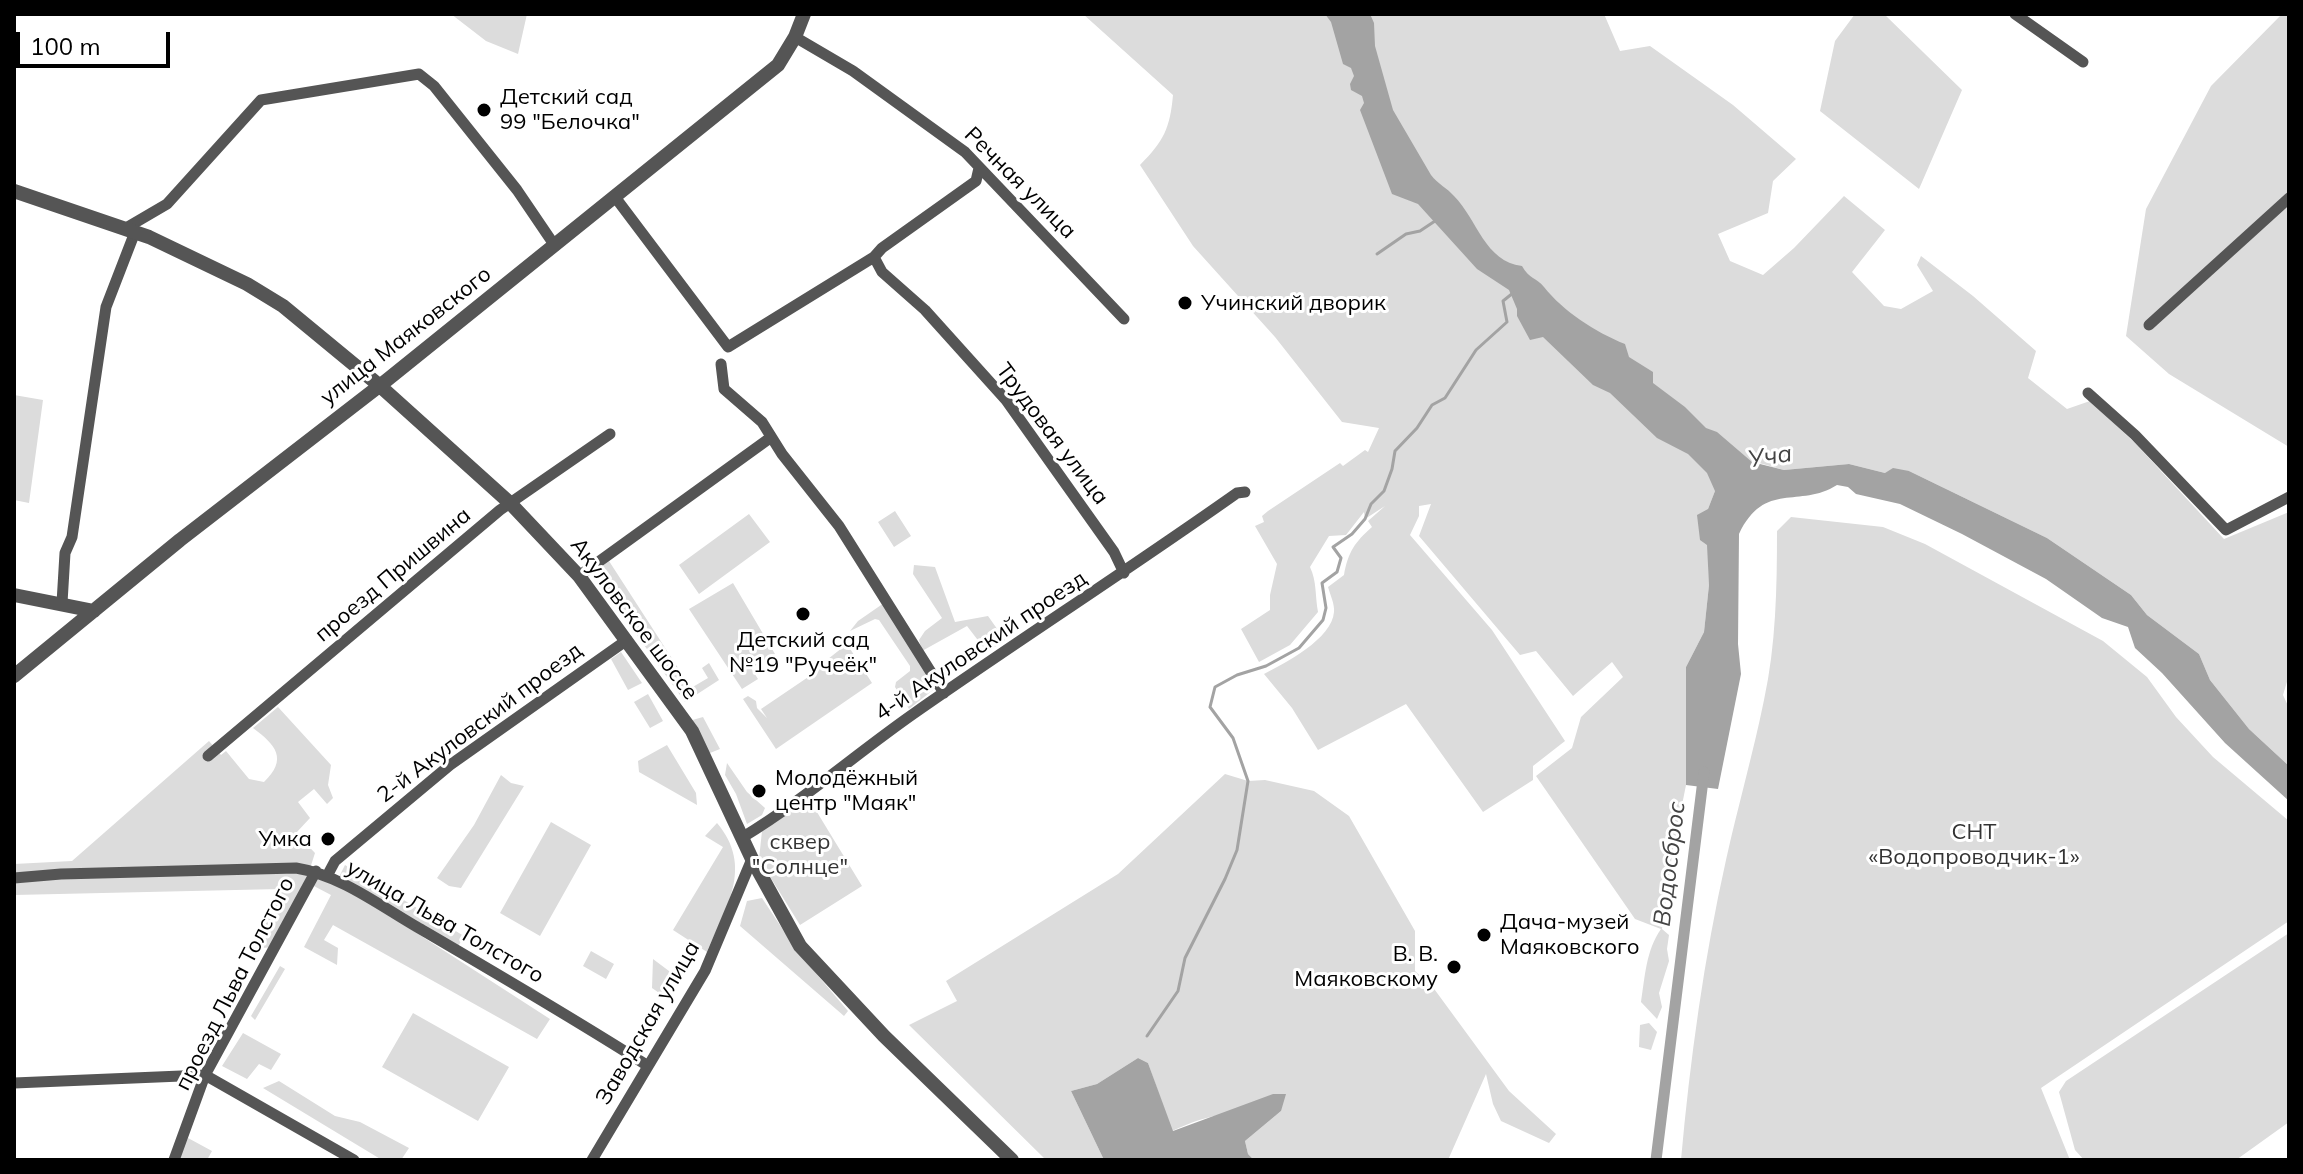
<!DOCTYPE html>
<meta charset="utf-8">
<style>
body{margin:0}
#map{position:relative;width:2303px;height:1174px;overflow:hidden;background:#fff;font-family:Mulish,sans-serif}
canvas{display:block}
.frame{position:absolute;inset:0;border:16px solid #000;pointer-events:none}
.scale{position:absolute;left:16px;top:32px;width:154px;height:36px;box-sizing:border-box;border:4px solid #000;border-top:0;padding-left:10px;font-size:24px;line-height:28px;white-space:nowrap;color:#000;-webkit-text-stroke:6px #fff;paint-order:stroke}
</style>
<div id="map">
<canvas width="2303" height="1174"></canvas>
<div class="frame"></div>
<div class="scale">100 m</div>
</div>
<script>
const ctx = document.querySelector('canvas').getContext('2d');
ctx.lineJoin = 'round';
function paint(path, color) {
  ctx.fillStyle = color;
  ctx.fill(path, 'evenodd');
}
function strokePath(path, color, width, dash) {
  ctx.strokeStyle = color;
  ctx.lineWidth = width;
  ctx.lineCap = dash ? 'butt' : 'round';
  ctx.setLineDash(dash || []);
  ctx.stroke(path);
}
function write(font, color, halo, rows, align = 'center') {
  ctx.font = font + ' Mulish,sans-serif';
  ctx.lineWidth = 6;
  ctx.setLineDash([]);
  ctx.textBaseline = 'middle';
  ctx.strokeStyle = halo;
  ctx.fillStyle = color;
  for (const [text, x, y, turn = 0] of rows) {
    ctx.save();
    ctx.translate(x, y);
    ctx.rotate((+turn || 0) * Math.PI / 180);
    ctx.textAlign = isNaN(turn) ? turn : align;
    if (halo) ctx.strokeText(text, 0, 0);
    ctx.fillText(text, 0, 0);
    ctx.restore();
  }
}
paint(new Path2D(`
 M 451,14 L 527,14 L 518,54 L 486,41 Z
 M 1083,14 L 1604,14 L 1620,51 L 1650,46 L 1733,105 L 1796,159 L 1773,181 L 1768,213 L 1718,234 L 1730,261 L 1763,275 L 1794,248 L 1844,196 L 1885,230 L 1852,272 L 1884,306 L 1901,309 L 1933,291 L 1917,265 L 1921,256 L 1973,296 L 2036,351 L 2028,378 L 2067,409 L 2090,401 L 2135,443 L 2224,539 L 2289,512 L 2289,675 L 2283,695 L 2289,708 L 2289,766 L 2249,729 L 2210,680 L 2199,654 L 2147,615 L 2131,595 L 2047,538 L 1909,471 L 1885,473 L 1849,464 L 1784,470 L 1752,461 L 1715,491 L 1708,509 L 1709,585 L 1704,632 L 1686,667 L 1686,785 L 1672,855 L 1662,929 L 1669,935 L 1667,949 L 1669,961 L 1659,993 L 1662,1007 L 1657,1019 L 1641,1002 C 1645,977 1646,950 1661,929 L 1635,919 L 1536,776 L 1572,748 L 1581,717 L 1623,677 L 1612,662 L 1573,696 L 1536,651 L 1520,655 L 1419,536 L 1431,504 L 1419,506 L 1419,516 L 1410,535 L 1492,630 L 1565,741 L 1533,766 L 1533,780 L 1483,812 L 1406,704 L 1318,750 L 1292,708 L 1264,674 C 1285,663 1332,639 1334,612 C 1335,605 1330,594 1328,587 L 1344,575 C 1348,552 1355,542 1372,527 L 1368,521 L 1385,506 L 1365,519 L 1364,512 L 1346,535 L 1329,536 L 1310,567 C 1317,582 1315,596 1318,612 L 1290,645 L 1259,662 L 1241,629 L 1270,610 L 1270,595 L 1277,564 L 1255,526 L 1264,522 L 1262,516 L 1268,511 L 1340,463 L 1343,466 L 1365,450 L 1368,452 L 1379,428 L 1342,422 L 1275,337 L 1193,246 L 1140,165 C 1164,141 1170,128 1173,95 Z
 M 1855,14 L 1884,14 L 1962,90 L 1919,189 L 1820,111 L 1835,41 Z
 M 2282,14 L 2289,14 L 2289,447 L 2169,374 L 2126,336 L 2146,209 L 2211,86 Z
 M 14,395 L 43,400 L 29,503 L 14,500 Z
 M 895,511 L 911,536 L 894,547 L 878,522 Z
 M 749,514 L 770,542 L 699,594 L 679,565 Z
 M 1791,517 L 1883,527 L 1925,544 L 2103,641 L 2147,677 L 2176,717 L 2213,757 L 2289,821 L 2289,921 L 2041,1088 L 2070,1160 L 1681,1160 C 1690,1060 1704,958 1726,860 C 1738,806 1753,754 1764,700 C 1776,645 1777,588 1777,531 Z
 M 609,561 L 691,688 L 708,678 L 702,668 L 709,663 L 719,680 L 685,702 L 593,574 Z
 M 914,565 L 935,567 L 955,622 L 988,616 L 1005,640 L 987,652 L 967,626 L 922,651 L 919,640 L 925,631 L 942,618 L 913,574 Z
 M 733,583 L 775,654 L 751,668 L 758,679 L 742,689 L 689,609 Z
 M 884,603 L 932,679 L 933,690 L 909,709 L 895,687 L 896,682 L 910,671 L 910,666 L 879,620 L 875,619 L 850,631 L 858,621 Z
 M 847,644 L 872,683 L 776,749 L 743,699 L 748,696 L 756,701 L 757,708 L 767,718 L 761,709 L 826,665 L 828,659 Z
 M 621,652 L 642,683 L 628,690 L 611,659 Z
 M 648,694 L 663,721 L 650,728 L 634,702 Z
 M 278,707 L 331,765 L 328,785 L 333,798 L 327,804 L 314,789 L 298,802 L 310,818 L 296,833 L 315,853 L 304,887 L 272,947 L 255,949 L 280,889 L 14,895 L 14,864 L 72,861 L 209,741 L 221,755 L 226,751 L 249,779 L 264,782 C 288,759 276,745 253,728 Z
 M 703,717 L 720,749 L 710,753 L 705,750 L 689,721 Z
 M 667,745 L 696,793 L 697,805 L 639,772 L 638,761 Z
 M 727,763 L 747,792 L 765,808 L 762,815 L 747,824 L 736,794 L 725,775 Z
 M 1225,774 L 1248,781 L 1265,780 L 1314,791 L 1349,816 L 1415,931 L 1415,971 L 1432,986 L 1509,1091 L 1556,1134 L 1549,1143 L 1501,1121 L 1493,1104 L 1486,1074 L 1448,1160 L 1254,1160 L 1248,1154 L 1245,1141 L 1281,1111 C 1237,1111 1213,1112 1172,1131 L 1148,1063 L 1138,1058 L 1097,1084 L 1071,1091 L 1104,1160 L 1046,1160 L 909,1025 L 957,1001 L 946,981 L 1118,874 Z
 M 501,775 L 511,783 L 524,786 L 461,888 L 449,886 L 437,878 L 474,825 Z
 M 809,799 L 862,886 L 800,925 L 759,859 L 762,831 Z
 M 551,822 L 591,845 L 540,936 L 500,913 Z
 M 717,823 C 754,867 726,907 707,952 L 673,930 L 723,847 L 705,836 Z
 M 345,865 L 464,936 L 456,950 L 353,892 L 550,1019 L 537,1039 L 333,925 L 324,940 L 338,948 L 337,965 L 304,947 L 331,895 L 312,885 L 324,872 L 337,881 Z
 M 762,898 L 797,951 L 848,1011 L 844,1016 L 740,926 L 747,901 Z
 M 2289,933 L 2289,1122 L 2236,1160 L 2084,1160 L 2075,1150 L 2059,1092 L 2066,1081 Z
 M 591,951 L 614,964 L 606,979 L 583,966 Z
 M 653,959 L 681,980 L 665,997 L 652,988 Z
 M 280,966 L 285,969 L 255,1020 L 251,1016 Z
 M 413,1013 L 509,1067 L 478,1121 L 382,1067 Z
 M 1649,1023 L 1657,1032 L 1651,1050 L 1639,1047 L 1640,1025 Z
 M 243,1033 L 281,1054 L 271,1070 L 259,1064 L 247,1079 L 222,1066 Z
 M 279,1081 L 335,1116 L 360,1122 L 409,1148 L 401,1160 L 382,1160 L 263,1088 Z
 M 188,1138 L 212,1151 L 207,1160 L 178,1159 Z`), '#dcdcdc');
paint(new Path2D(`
 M 1325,14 L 1370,14 L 1374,23 L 1375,46 L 1393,110 L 1431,175 C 1438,184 1447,188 1454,196 C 1477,219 1485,262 1522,266 C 1529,279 1537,278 1544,287 C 1563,311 1595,332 1625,344 L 1629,357 L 1653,372 L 1653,383 L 1685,407 L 1706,428 L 1717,432 L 1752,462 L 1784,470 L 1849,464 L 1885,473 L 1893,468 L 1909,471 L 2047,538 L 2131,595 L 2147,615 L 2199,654 L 2210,680 L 2249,729 L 2289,766 L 2289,801 L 2225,743 L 2162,673 L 2135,648 L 2128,627 L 2102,618 L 2046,579 L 1962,534 L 1900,504 L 1856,494 L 1848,487 L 1837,485 C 1799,509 1765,480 1739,534 L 1738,644 L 1741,674 L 1718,789 L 1686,785 L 1686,667 L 1704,632 L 1709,585 L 1707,545 L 1700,540 L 1697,515 L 1708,509 L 1715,491 L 1707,473 L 1688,454 L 1657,438 L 1610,393 L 1593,385 L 1543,337 L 1530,340 L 1517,316 L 1517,309 L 1509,290 L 1477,269 L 1418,204 L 1392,194 L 1360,110 L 1364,103 L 1362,96 L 1351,90 L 1350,84 L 1354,76 L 1351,68 L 1343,64 L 1331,22 Z
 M 1138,1058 L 1148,1063 L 1173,1131 L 1273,1094 L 1286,1094 L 1281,1111 L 1245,1141 L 1248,1154 L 1254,1160 L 1104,1160 L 1071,1091 L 1097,1084 Z`), '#a3a3a3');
strokePath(new Path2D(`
 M 1377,254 L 1406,234 L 1420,231 L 1435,221
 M 1147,1036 L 1178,991 L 1185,958 L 1225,879 L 1237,850 L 1248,781 L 1233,738 L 1210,707 L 1215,687 L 1237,675 L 1266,666 L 1299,648 L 1323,620 L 1326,608 L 1322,583 L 1337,572 L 1341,558 L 1333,547 L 1352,534 L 1365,519 L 1371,504 L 1384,491 L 1392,469 L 1395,451 L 1417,428 L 1432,405 L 1445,398 L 1476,350 L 1507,322 L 1503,301 L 1513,293`), '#a3a3a3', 3);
strokePath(new Path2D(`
 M 1656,1160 L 1704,772`), '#a3a3a3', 11);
strokePath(new Path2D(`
 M 2015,14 L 2083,62
 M 795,37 L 853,71 L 965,152 L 1124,319
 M 615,197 L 728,347 L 874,257 L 882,248 L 976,181 L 979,168
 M 126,228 L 167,204 L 261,100 L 419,74 L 434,86 L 517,190 L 555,246
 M 874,257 L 882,272 L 925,310 L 1006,400 L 1114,552 L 1124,573
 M 2149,325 L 2289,198
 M 721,364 L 724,389 L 762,422 L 782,454 L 839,526 L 944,693
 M 2088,393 L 2135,435 L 2226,530 L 2289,497
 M 579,576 L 770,438
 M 62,603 L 65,553 L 72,537 L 106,307 L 135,232
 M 208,756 L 500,510 L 610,434
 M 743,837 C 804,800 857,753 916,712 C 1022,638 1131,568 1237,493 L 1245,492
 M 327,876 L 335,861 L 450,765 L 627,640
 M 14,878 L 61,874 L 296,868 C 340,875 379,905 417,927 C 494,972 573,1018 648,1066
 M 14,1083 L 205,1075 L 354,1160
 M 174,1160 L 205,1075 L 316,871
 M 592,1160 L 705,971 L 752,859`), '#555', 11);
strokePath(new Path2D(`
 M 14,191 L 149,237 L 247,284 L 283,306 L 380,386 L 511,504 L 579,576 L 692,731 L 752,859 L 800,946 L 884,1036 L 1012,1160
 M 14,595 L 94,611
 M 14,676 L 180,540 L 387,380 L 778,65 L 795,37 L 804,14`), '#555', 14);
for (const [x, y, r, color] of [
 [484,110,8,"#000"],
 [1185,303,8,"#000"],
 [803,614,8,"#000"],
 [759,791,8,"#000"],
 [328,839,8,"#000"],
 [1484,935,8,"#000"],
 [1454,967,8,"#000"]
]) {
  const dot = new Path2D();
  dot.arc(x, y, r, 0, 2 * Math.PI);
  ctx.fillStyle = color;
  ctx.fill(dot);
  strokePath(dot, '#fff', 3);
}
write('22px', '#000', '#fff', [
 ["Детский сад",500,97],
 ["99 \"Белочка\"",500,122],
 ["Учинский дворик",1201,303],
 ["Детский сад",803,640,"center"],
 ["№19 \"Ручеёк\"",803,665,"center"],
 ["Молодёжный",775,778],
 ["центр \"Маяк\"",775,803],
 ["Умка",312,839,"right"],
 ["Дача-музей",1500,922],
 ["Маяковского",1500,947],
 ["В. В.",1438,954,"right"],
 ["Маяковскому",1438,979,"right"]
], 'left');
write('22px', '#000', '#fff', [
 ["Речная улица",1020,183,45],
 ["улица Маяковского",406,336,-38],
 ["Трудовая улица",1052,434,53],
 ["проезд Пришвина",393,575,-40],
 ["Акуловское шоссе",634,619,53],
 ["4-й Акуловский проезд",981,646,-34],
 ["2-й Акуловский проезд",480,723,-37],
 ["улица Льва Толстого",445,922,30],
 ["проезд Льва Толстого",235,984,-63],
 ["Заводская улица",648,1023,-60]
]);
write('22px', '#333', '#fff', [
 ["СНТ",1974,832],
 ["«Водопроводчик-1»",1974,857],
 ["сквер",800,842],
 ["\"Солнце\"",800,867]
]);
write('italic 24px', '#444', '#fff', [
 ["Уча",1770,457,-9],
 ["Водосброс",1670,864,-83]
]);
</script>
